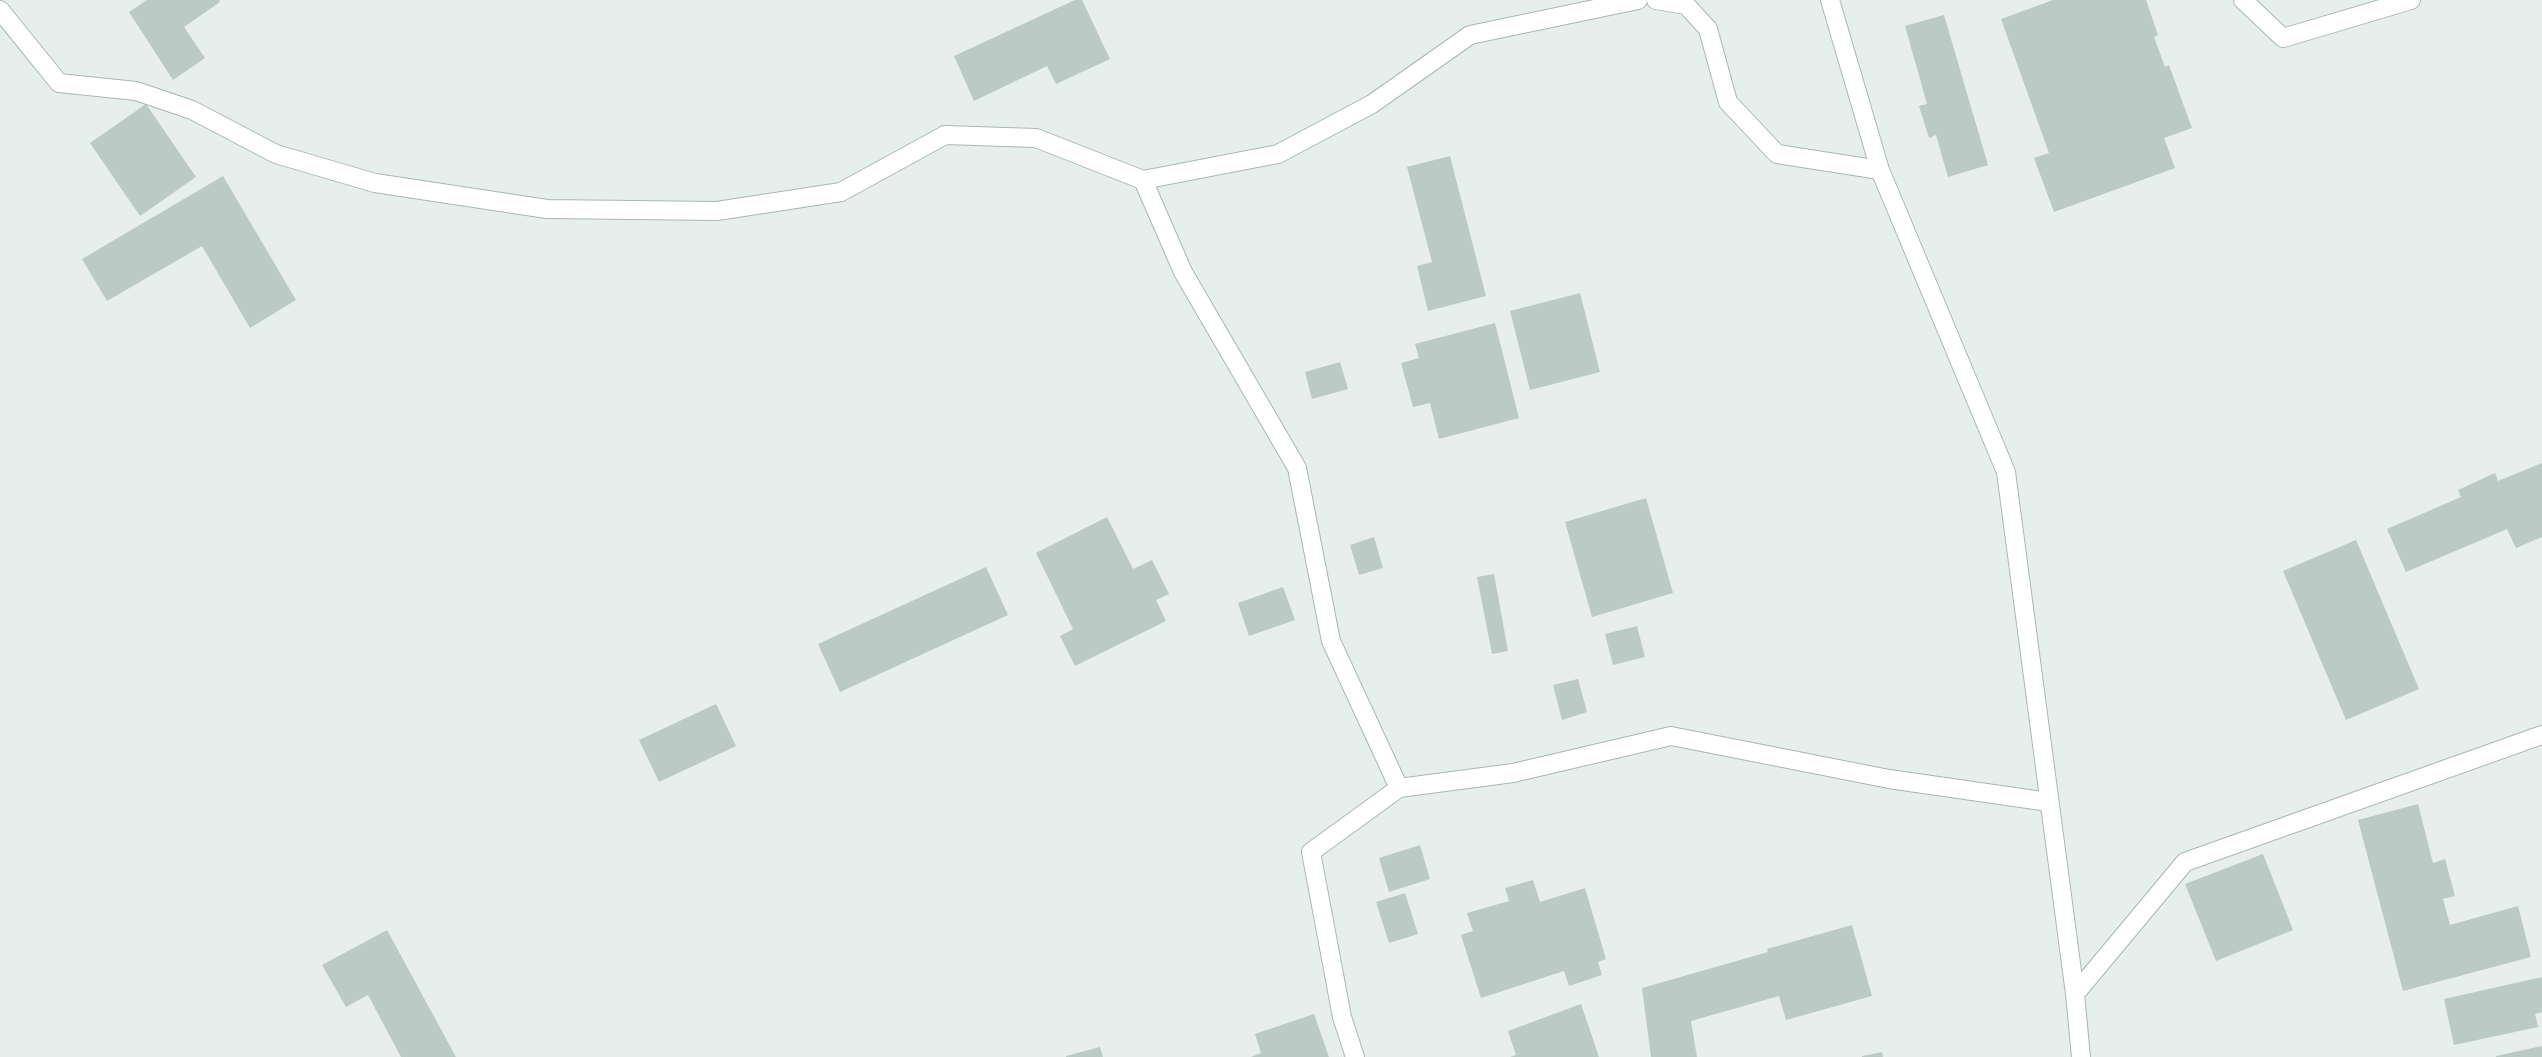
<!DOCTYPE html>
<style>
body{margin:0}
canvas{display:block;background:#e6efeb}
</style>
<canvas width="2542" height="1057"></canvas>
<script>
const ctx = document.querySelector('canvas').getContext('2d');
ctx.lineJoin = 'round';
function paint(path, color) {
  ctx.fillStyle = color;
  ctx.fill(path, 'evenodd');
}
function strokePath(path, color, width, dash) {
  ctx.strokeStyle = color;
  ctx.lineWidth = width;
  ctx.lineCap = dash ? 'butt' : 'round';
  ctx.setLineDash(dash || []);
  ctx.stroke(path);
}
paint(new Path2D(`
 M 147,0 L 219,0 L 220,2 L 184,27 L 205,58 L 173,80 L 129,12 Z
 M 1075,0 L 1082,0 L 1110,59 L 1056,84 L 1047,66 L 974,101 L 954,56 Z
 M 2053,0 L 2146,0 L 2158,35 L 2154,37 L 2165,67 L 2169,65 L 2192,128 L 2164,138 L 2175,168 L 2054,212 L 2034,158 L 2049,153 L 2001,19 Z
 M 1944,15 L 1988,165 L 1948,177 L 1936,135 L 1929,138 L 1919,106 L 1927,104 L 1905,26 Z
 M 146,104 L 196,177 L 140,216 L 90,143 Z
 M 1450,156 L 1486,296 L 1428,311 L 1417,266 L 1432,262 L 1407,167 Z
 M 223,176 L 296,300 L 250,328 L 202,246 L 107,301 L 82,259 Z
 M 1580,293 L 1600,372 L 1530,390 L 1510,311 Z
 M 1495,323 L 1519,418 L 1439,439 L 1430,403 L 1413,407 L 1401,363 L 1419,358 L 1415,344 Z
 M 1340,362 L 1348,389 L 1312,399 L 1305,372 Z
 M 2542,463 L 2542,537 L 2516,548 L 2507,529 L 2406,572 L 2387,529 L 2461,497 L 2458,490 L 2495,473 L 2498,481 Z
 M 1646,498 L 1673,593 L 1592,617 L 1565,522 Z
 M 1107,517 L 1133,569 L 1152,560 L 1169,594 L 1156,600 L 1166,621 L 1075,666 L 1060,636 L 1073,629 L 1036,553 Z
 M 1374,537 L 1383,568 L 1359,575 L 1350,545 Z
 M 2356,540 L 2419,689 L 2346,720 L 2283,571 Z
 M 986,567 L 1008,615 L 840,692 L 818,644 Z
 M 1494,574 L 1508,651 L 1492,654 L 1477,577 Z
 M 1283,587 L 1295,620 L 1249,636 L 1238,603 Z
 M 1637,626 L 1645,657 L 1613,665 L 1605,634 Z
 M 1578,679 L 1587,712 L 1562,720 L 1553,685 Z
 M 716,704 L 736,746 L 659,782 L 639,740 Z
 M 2418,804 L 2433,863 L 2445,859 L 2455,896 L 2443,899 L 2450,925 L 2518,906 L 2531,957 L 2403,991 L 2358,820 Z
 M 1420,845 L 1430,879 L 1389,892 L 1379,858 Z
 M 2263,854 L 2293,930 L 2216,961 L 2185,884 Z
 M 1533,880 L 1540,902 L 1585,888 L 1606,959 L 1598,962 L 1602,975 L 1569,986 L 1564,971 L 1481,998 L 1461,935 L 1473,931 L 1467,913 L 1509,901 L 1505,888 Z
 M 1405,893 L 1418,934 L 1389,943 L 1376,902 Z
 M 1852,925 L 1872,996 L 1786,1020 L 1779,996 L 1691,1021 L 1697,1057 L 1651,1057 L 1642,988 L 1768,952 L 1767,949 Z
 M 387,930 L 456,1057 L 401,1057 L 368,995 L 346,1007 L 322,965 Z
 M 2542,977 L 2542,1012 L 2535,1014 L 2538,1027 L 2454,1045 L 2444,999 Z
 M 1581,1004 L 1599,1057 L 1510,1057 L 1516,1055 L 1508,1031 Z
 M 1314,1014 L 1329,1057 L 1251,1057 L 1261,1053 L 1255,1034 Z
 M 2542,1046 L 2542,1057 L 2496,1057 L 2496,1056 Z
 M 1100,1047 L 1103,1057 L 1066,1057 L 1066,1056 Z
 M 1882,1052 L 1883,1057 L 1862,1057 L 1862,1056 Z`), '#bbcac4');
const street = new Path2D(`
 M 1656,0 L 1686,5 L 1708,29 L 1728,102 L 1777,154 L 1880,170
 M 1830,0 L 1880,170 L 2006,472 L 2075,994 L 2081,1057
 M 2243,0 L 2283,38 L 2411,0
 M 0,10 L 59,83 L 136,91 L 192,110 L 276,154 L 375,183 L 547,209 L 717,211 L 841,192 L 945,135 L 1036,138 L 1143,180 L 1278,154 L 1372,104 L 1470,35 L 1638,0
 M 1143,180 L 1183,272 L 1297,468 L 1331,641 L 1399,788
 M 2075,994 L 2185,862 L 2542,735
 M 1355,1057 L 1342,1017 L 1311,852 L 1399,788 L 1513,773 L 1671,736 L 1889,779 L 2049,802`);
strokePath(street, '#a8b8b2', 20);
strokePath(street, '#fff', 18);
</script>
